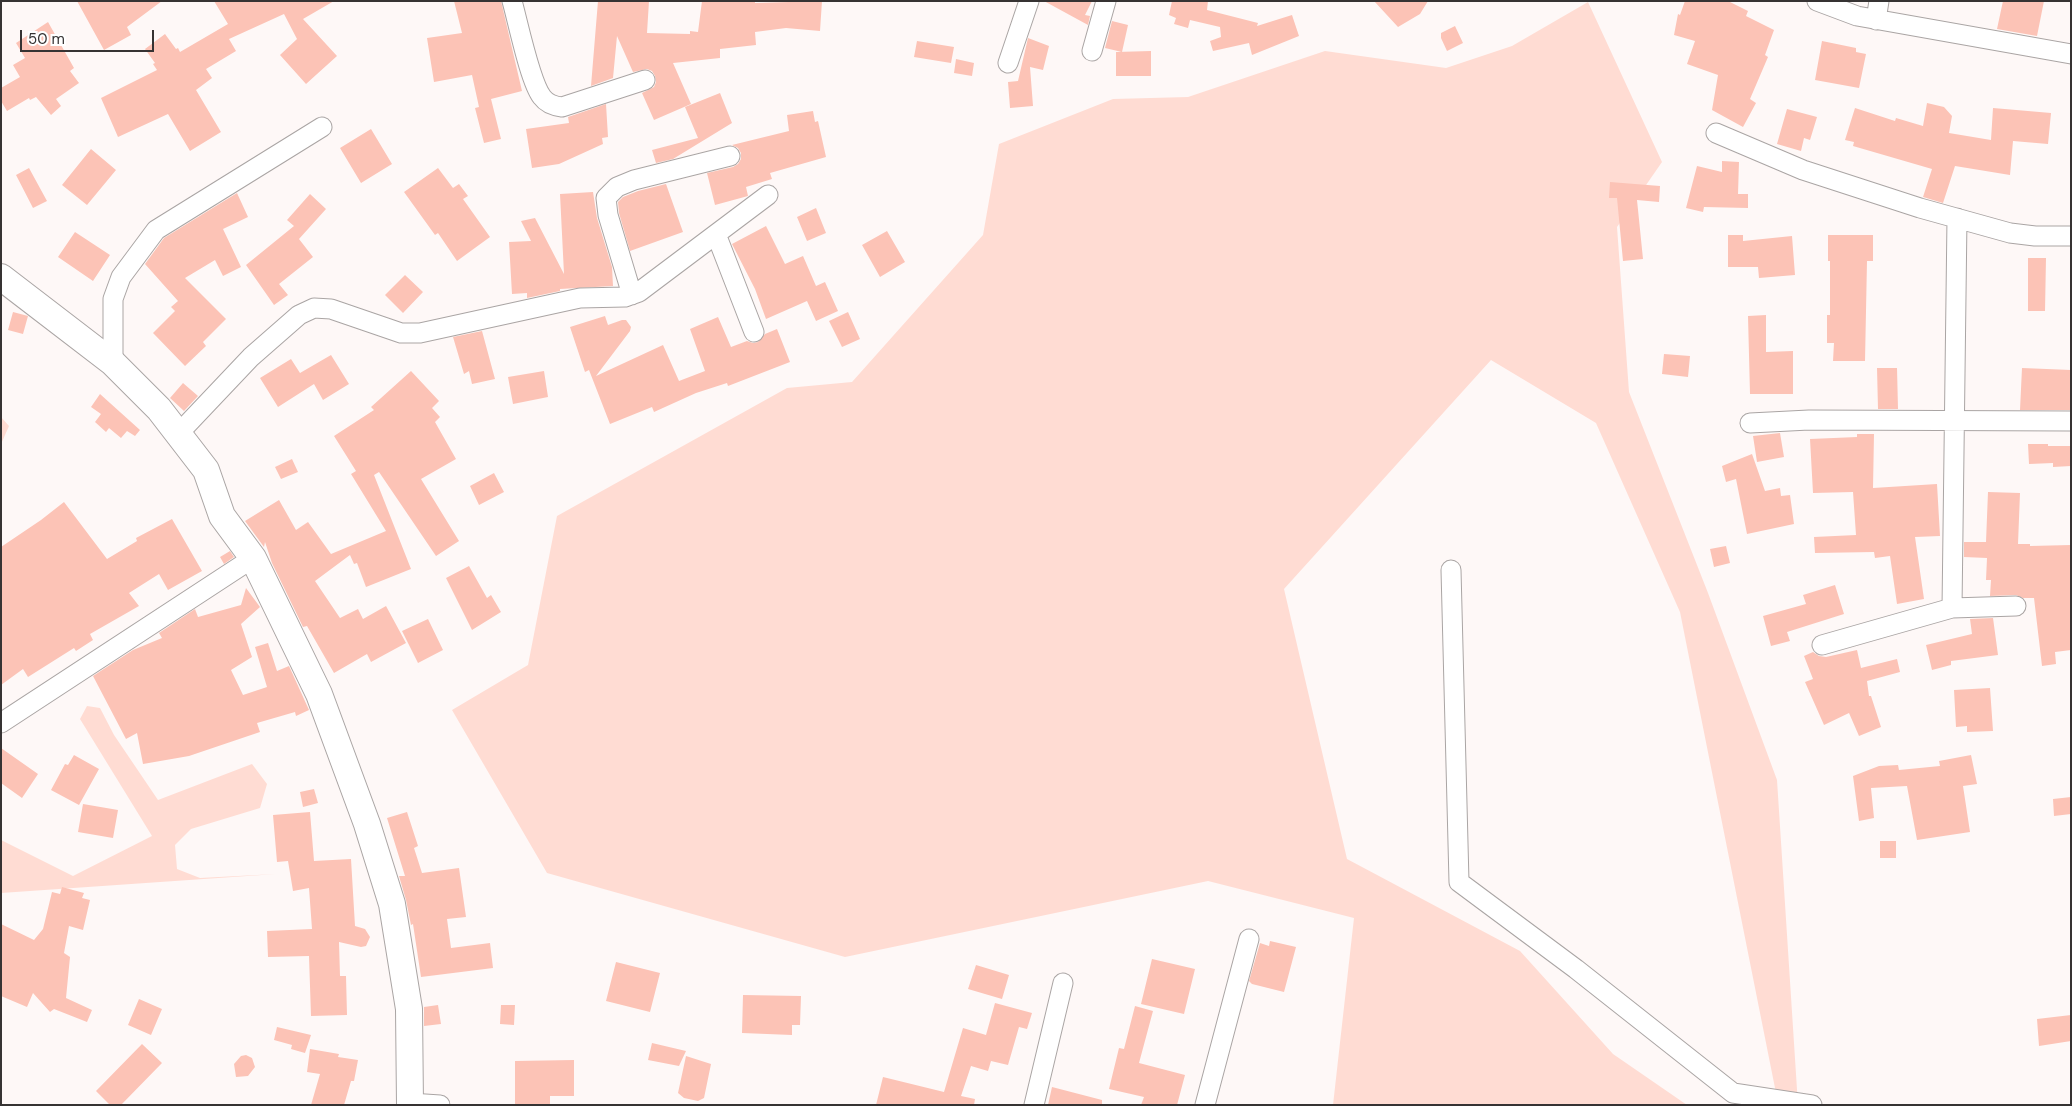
<!DOCTYPE html>
<style>
body{margin:0}
#map{position:relative;width:2072px;height:1106px;overflow:hidden;background:#fef8f7;font-family:"DM Sans",sans-serif}
canvas{display:block}
.frame{position:absolute;inset:0;border:2px solid #363333;pointer-events:none}
.scale{position:absolute;left:20px;top:30px;width:134px;height:22px;box-sizing:border-box;border:2px solid #363333;border-top:0;padding-left:6px;font-size:15px;line-height:18px;white-space:nowrap;color:#363333;-webkit-text-stroke:4px #fff;paint-order:stroke}
</style>
<div id="map">
<canvas width="2072" height="1106"></canvas>
<div class="frame"></div>
<div class="scale">50 m</div>
</div>
<script>
const ctx = document.querySelector('canvas').getContext('2d');
ctx.lineJoin = 'round';
function paint(path, color) {
  ctx.fillStyle = color;
  ctx.fill(path, 'evenodd');
}
function strokePath(path, color, width, dash) {
  ctx.strokeStyle = color;
  ctx.lineWidth = width;
  ctx.lineCap = dash ? 'butt' : 'round';
  ctx.setLineDash(dash || []);
  ctx.stroke(path);
}
paint(new Path2D(`
 M 1588,2 L 1662,162 L 1617,227 L 1629,392 L 1708,593 L 1777,780 L 1798,1105 L 1776,1093 L 1680,612 L 1596,423 L 1491,360 L 1284,589 L 1347,859 L 1520,951 L 1613,1054 L 1687,1105 L 1333,1105 L 1354,918 L 1208,881 L 845,957 L 547,873 L 452,710 L 528,665 L 557,516 L 787,388 L 852,382 L 983,235 L 999,144 L 1113,99 L 1188,97 L 1325,51 L 1446,68 L 1512,46 Z
 M 1,417 L 9,426 L 1,444 Z
 M 87,706 L 100,708 L 114,735 L 158,800 L 252,764 L 267,784 L 260,808 L 191,829 L 175,845 L 177,869 L 200,878 L 276,874 L 1,893 L 1,840 L 73,876 L 152,836 L 80,719 Z`), '#ffdcd3');
paint(new Path2D(`
 M 77,1 L 162,1 L 127,27 L 131,35 L 104,50 Z
 M 214,1 L 334,1 L 303,19 L 337,56 L 306,84 L 280,55 L 297,39 L 284,14 L 229,39 L 236,51 L 206,69 L 212,78 L 196,90 L 221,132 L 190,151 L 168,114 L 118,137 L 101,98 L 157,70 L 153,64 L 155,63 L 145,49 L 165,34 L 176,49 L 178,48 L 180,52 L 228,24 Z
 M 454,1 L 501,1 L 522,91 L 491,99 L 501,139 L 484,143 L 475,108 L 479,107 L 472,75 L 434,82 L 427,38 L 462,33 Z
 M 598,1 L 649,1 L 647,33 L 690,34 L 690,31 L 698,32 L 702,1 L 755,1 L 755,3 L 822,1 L 820,31 L 786,28 L 755,32 L 756,45 L 720,49 L 720,58 L 673,63 L 691,104 L 654,120 L 642,93 L 654,87 L 656,82 L 655,76 L 652,71 L 647,69 L 633,72 L 617,36 L 613,78 L 591,86 Z
 M 1044,1 L 1092,1 L 1085,15 L 1090,16 L 1088,25 Z
 M 1172,1 L 1208,1 L 1207,10 L 1258,23 L 1257,26 L 1292,15 L 1299,36 L 1252,55 L 1249,43 L 1213,51 L 1210,41 L 1221,37 L 1220,27 L 1190,20 L 1188,28 L 1174,24 L 1176,18 L 1169,15 Z
 M 1374,1 L 1428,1 L 1420,14 L 1398,27 Z
 M 1685,1 L 1728,1 L 1748,11 L 1746,16 L 1774,30 L 1765,55 L 1768,57 L 1750,99 L 1756,103 L 1743,127 L 1712,110 L 1718,75 L 1687,64 L 1695,41 L 1674,35 L 1678,14 L 1680,15 Z
 M 2003,1 L 2044,1 L 2037,36 L 1997,29 Z
 M 1112,21 L 1128,25 L 1122,52 L 1105,48 Z
 M 48,22 L 74,68 L 70,71 L 79,83 L 56,99 L 61,106 L 51,115 L 36,97 L 30,100 L 29,98 L 7,111 L 1,101 L 1,88 L 20,77 L 13,65 L 25,58 L 16,43 Z
 M 1455,26 L 1463,43 L 1447,51 L 1441,38 L 1441,33 Z
 M 1028,38 L 1049,46 L 1043,70 L 1030,67 L 1033,106 L 1010,108 L 1008,82 L 1018,81 Z
 M 917,41 L 954,47 L 951,63 L 914,57 Z
 M 1822,41 L 1856,48 L 1856,52 L 1866,54 L 1859,88 L 1815,80 Z
 M 1151,51 L 1151,76 L 1116,76 L 1116,52 Z
 M 956,59 L 974,63 L 972,76 L 954,73 Z
 M 720,93 L 732,123 L 673,159 L 656,163 L 652,150 L 698,138 L 685,107 Z
 M 1927,103 L 1944,107 L 1952,116 L 1949,133 L 1991,140 L 1993,108 L 2051,113 L 2048,144 L 2013,141 L 2010,175 L 1955,166 L 1943,203 L 1923,197 L 1932,169 L 1853,146 L 1854,142 L 1845,140 L 1855,108 L 1895,121 L 1896,118 L 1923,126 Z
 M 606,104 L 608,137 L 602,138 L 603,144 L 559,164 L 532,168 L 526,129 L 569,123 L 568,117 Z
 M 1787,109 L 1817,117 L 1810,140 L 1804,138 L 1801,151 L 1777,144 Z
 M 813,111 L 815,122 L 818,121 L 826,157 L 770,173 L 772,179 L 746,187 L 748,196 L 715,205 L 707,173 L 733,167 L 738,164 L 741,159 L 741,153 L 738,148 L 732,145 L 789,131 L 787,115 Z
 M 371,129 L 392,164 L 361,183 L 340,148 Z
 M 91,149 L 116,170 L 87,205 L 62,185 Z
 M 1722,161 L 1739,162 L 1738,194 L 1748,194 L 1748,208 L 1704,207 L 1703,212 L 1686,208 L 1697,166 L 1722,172 Z
 M 29,168 L 47,201 L 33,208 L 16,175 Z
 M 438,168 L 453,188 L 459,184 L 468,196 L 463,199 L 490,237 L 457,261 L 438,233 L 435,235 L 404,192 Z
 M 1610,182 L 1660,186 L 1659,202 L 1637,200 L 1643,259 L 1623,261 L 1617,198 L 1609,198 Z
 M 666,184 L 683,232 L 630,251 L 619,213 L 618,202 L 623,197 L 638,191 Z
 M 593,192 L 597,218 L 612,267 L 613,286 L 560,289 L 560,291 L 527,298 L 527,293 L 512,294 L 509,242 L 531,241 L 521,221 L 535,218 L 564,274 L 560,194 Z
 M 237,193 L 248,217 L 223,229 L 241,267 L 223,276 L 215,260 L 185,278 L 226,319 L 203,342 L 206,346 L 185,366 L 153,333 L 175,311 L 171,307 L 178,301 L 145,264 L 164,238 Z
 M 310,194 L 326,209 L 299,239 L 313,257 L 279,284 L 288,295 L 274,305 L 246,265 L 294,226 L 287,220 Z
 M 816,208 L 826,233 L 807,241 L 797,217 Z
 M 766,226 L 785,264 L 803,256 L 816,286 L 825,282 L 838,311 L 816,321 L 807,301 L 766,319 L 755,289 L 732,244 Z
 M 887,231 L 905,262 L 880,277 L 862,245 Z
 M 75,232 L 110,255 L 93,281 L 58,257 Z
 M 1728,235 L 1743,235 L 1743,241 L 1792,236 L 1795,275 L 1759,278 L 1758,267 L 1728,267 Z
 M 1828,235 L 1873,235 L 1873,261 L 1867,261 L 1865,361 L 1833,361 L 1834,343 L 1827,343 L 1827,315 L 1830,315 L 1830,261 L 1828,261 Z
 M 2028,258 L 2046,258 L 2045,311 L 2028,311 Z
 M 405,275 L 423,292 L 403,313 L 385,295 Z
 M 13,312 L 28,316 L 23,334 L 8,330 Z
 M 848,312 L 860,339 L 842,347 L 829,321 Z
 M 1766,315 L 1766,352 L 1793,351 L 1793,394 L 1750,394 L 1748,316 Z
 M 605,316 L 608,325 L 622,320 L 626,320 L 631,327 L 630,331 L 596,376 L 663,345 L 679,381 L 705,371 L 690,329 L 718,317 L 731,347 L 747,341 L 753,343 L 758,342 L 765,334 L 777,329 L 790,362 L 728,386 L 727,383 L 696,393 L 654,412 L 652,407 L 610,424 L 589,370 L 585,372 L 570,327 Z
 M 482,331 L 495,379 L 472,384 L 469,371 L 464,374 L 453,337 Z
 M 1664,354 L 1690,356 L 1688,377 L 1662,374 Z
 M 331,355 L 349,384 L 323,400 L 314,384 L 278,407 L 260,378 L 291,359 L 300,373 Z
 M 1877,368 L 1897,368 L 1898,409 L 1878,409 Z
 M 2022,368 L 2071,370 L 2071,410 L 2020,410 Z
 M 411,371 L 439,401 L 432,408 L 440,417 L 435,422 L 456,459 L 421,479 L 459,541 L 436,556 L 379,472 L 374,475 L 411,569 L 366,587 L 357,563 L 354,564 L 350,555 L 315,581 L 340,618 L 358,609 L 363,619 L 386,606 L 406,643 L 371,662 L 367,654 L 334,673 L 307,626 L 303,627 L 272,563 L 265,542 L 264,547 L 245,521 L 279,500 L 296,530 L 308,522 L 331,554 L 386,531 L 351,474 L 356,471 L 334,436 L 374,410 L 371,407 Z
 M 544,371 L 548,397 L 513,404 L 508,377 Z
 M 183,383 L 198,396 L 184,411 L 170,398 Z
 M 100,394 L 140,430 L 135,436 L 127,431 L 121,438 L 109,428 L 106,432 L 95,422 L 101,414 L 91,407 Z
 M 1780,433 L 1784,457 L 1757,462 L 1753,436 Z
 M 1857,434 L 1874,434 L 1873,488 L 1937,484 L 1940,536 L 1915,537 L 1924,599 L 1897,604 L 1890,556 L 1875,558 L 1874,552 L 1815,553 L 1814,537 L 1856,535 L 1853,492 L 1813,493 L 1810,439 L 1857,437 Z
 M 2028,444 L 2048,444 L 2048,446 L 2071,446 L 2071,466 L 2053,467 L 2053,463 L 2029,464 Z
 M 1752,454 L 1765,491 L 1780,488 L 1781,496 L 1790,495 L 1794,524 L 1747,534 L 1736,479 L 1726,482 L 1722,466 Z
 M 292,459 L 298,472 L 281,479 L 275,467 Z
 M 494,473 L 504,492 L 479,505 L 470,486 Z
 M 1988,492 L 2020,493 L 2018,544 L 2030,544 L 2030,546 L 2071,545 L 2071,650 L 2055,652 L 2056,664 L 2042,666 L 2034,598 L 2023,598 L 2016,595 L 1990,596 L 1991,580 L 1986,580 L 1987,558 L 1964,557 L 1964,542 L 1986,542 Z
 M 64,502 L 107,559 L 137,541 L 136,538 L 172,519 L 202,571 L 168,590 L 159,574 L 129,593 L 139,606 L 90,634 L 93,640 L 76,651 L 74,648 L 28,677 L 23,669 L 1,685 L 1,547 L 41,520 Z
 M 1726,546 L 1730,563 L 1714,567 L 1710,549 Z
 M 230,551 L 234,557 L 224,564 L 220,557 Z
 M 469,566 L 487,598 L 491,595 L 501,612 L 472,630 L 446,578 Z
 M 1835,585 L 1844,614 L 1787,632 L 1790,641 L 1771,646 L 1763,616 L 1806,604 L 1803,595 Z
 M 246,588 L 260,607 L 241,624 L 252,657 L 231,670 L 243,695 L 267,687 L 255,647 L 268,643 L 277,671 L 289,666 L 309,710 L 296,716 L 295,712 L 257,723 L 260,732 L 189,756 L 143,764 L 137,733 L 126,739 L 93,676 L 133,650 L 162,638 L 159,633 L 195,609 L 198,617 L 241,605 Z
 M 1993,618 L 1998,655 L 1951,661 L 1951,665 L 1932,670 L 1926,645 L 1972,634 L 1970,619 Z
 M 428,619 L 443,650 L 418,663 L 402,631 Z
 M 1857,650 L 1861,668 L 1897,659 L 1900,672 L 1867,681 L 1869,696 L 1871,696 L 1881,727 L 1859,736 L 1849,713 L 1824,725 L 1805,682 L 1813,679 L 1804,656 L 1813,652 L 1819,656 L 1826,657 Z
 M 1990,688 L 1993,731 L 1967,732 L 1967,726 L 1956,727 L 1954,690 Z
 M 1,748 L 38,774 L 22,798 L 1,783 Z
 M 74,755 L 99,769 L 79,805 L 51,790 L 65,764 L 68,765 Z
 M 1971,755 L 1977,784 L 1963,786 L 1970,832 L 1917,840 L 1907,786 L 1871,788 L 1874,818 L 1859,821 L 1853,776 L 1879,766 L 1898,765 L 1899,770 L 1940,766 L 1939,761 Z
 M 314,789 L 318,803 L 303,807 L 300,792 Z
 M 2071,797 L 2071,814 L 2054,816 L 2053,799 Z
 M 83,804 L 118,810 L 113,838 L 78,832 Z
 M 310,812 L 314,861 L 351,859 L 355,926 L 365,929 L 370,937 L 366,946 L 361,947 L 339,942 L 340,976 L 346,976 L 347,1015 L 311,1016 L 309,956 L 268,957 L 267,931 L 312,929 L 309,888 L 293,891 L 288,861 L 277,862 L 273,815 Z
 M 407,812 L 418,846 L 414,848 L 422,873 L 459,868 L 466,917 L 447,919 L 451,948 L 490,943 L 493,968 L 421,977 L 413,924 L 411,925 L 406,900 L 399,876 L 405,876 L 387,818 Z
 M 1880,841 L 1896,841 L 1896,858 L 1880,858 Z
 M 62,887 L 84,893 L 82,898 L 90,900 L 83,930 L 69,926 L 64,953 L 70,957 L 66,998 L 92,1010 L 87,1022 L 54,1009 L 50,1012 L 33,993 L 27,1007 L 1,996 L 1,924 L 34,940 L 43,929 L 52,892 L 60,894 Z
 M 1270,941 L 1296,947 L 1284,992 L 1252,984 L 1249,981 L 1260,943 L 1269,946 Z
 M 1152,959 L 1195,969 L 1184,1014 L 1141,1004 Z
 M 616,962 L 660,973 L 650,1012 L 606,1001 Z
 M 976,965 L 1009,975 L 1002,999 L 968,989 Z
 M 743,995 L 801,996 L 800,1025 L 792,1025 L 792,1035 L 742,1033 Z
 M 139,999 L 162,1009 L 151,1035 L 128,1025 Z
 M 995,1003 L 1032,1013 L 1027,1029 L 1019,1027 L 1008,1065 L 991,1061 L 988,1071 L 971,1066 L 961,1096 L 975,1099 L 974,1105 L 876,1105 L 883,1077 L 944,1092 L 963,1028 L 986,1035 Z
 M 438,1005 L 441,1024 L 424,1026 L 424,1007 Z
 M 501,1005 L 515,1005 L 514,1025 L 500,1024 Z
 M 1135,1006 L 1153,1011 L 1139,1063 L 1185,1075 L 1177,1105 L 1141,1105 L 1144,1097 L 1109,1089 L 1119,1048 L 1124,1049 Z
 M 2071,1015 L 2071,1041 L 2039,1046 L 2037,1019 Z
 M 277,1027 L 311,1035 L 305,1053 L 291,1049 L 292,1045 L 274,1040 Z
 M 652,1043 L 686,1051 L 679,1066 L 648,1060 Z
 M 142,1044 L 162,1063 L 121,1105 L 110,1105 L 96,1091 Z
 M 310,1049 L 339,1054 L 338,1057 L 358,1060 L 354,1081 L 351,1081 L 344,1105 L 311,1105 L 320,1074 L 307,1072 Z
 M 246,1055 L 252,1058 L 255,1067 L 248,1076 L 236,1077 L 234,1064 L 241,1056 Z
 M 686,1056 L 711,1064 L 704,1098 L 698,1101 L 684,1098 L 678,1093 Z
 M 574,1060 L 574,1096 L 550,1096 L 550,1105 L 515,1105 L 515,1061 Z
 M 1052,1087 L 1102,1100 L 1102,1105 L 1048,1105 Z`), '#fcc3b6');
const street = new Path2D(`
 M 512,1 C 518,22 530,82 542,97 C 547,104 554,106 562,107 L 645,80
 M 1817,1 L 1857,16 L 2071,54
 M 1876,20 L 1879,1
 M 1092,51 L 1106,1
 M 1008,63 L 1029,1
 M 1716,133 L 1803,170 L 1920,208 L 2010,233 L 2035,236 L 2071,236
 M 716,234 L 754,332
 M 632,295 L 608,215 L 606,198 L 617,187 L 634,180 L 730,156
 M 113,363 L 113,299 L 121,277 L 156,230 L 322,127
 M 1750,423 L 1809,420 L 2071,421
 M 179,433 L 251,357 L 299,315 L 314,308 L 331,309 L 401,333 L 420,333 L 580,298 L 625,297 L 639,292 L 768,195
 M 1451,570 L 1459,882 L 1576,969 L 1733,1093 L 1812,1105
 M 1952,608 L 1957,218
 M 1822,645 L 1952,608 L 2016,606
 M 1,723 L 253,558
 M 410,1103 L 440,1105
 M 1034,1105 L 1063,983
 M 1205,1105 L 1249,939`);
const secondary = new Path2D(`
 M 1,277 L 113,363 L 159,409 L 206,470 L 222,516 L 253,558 L 319,694 L 367,824 L 392,904 L 409,1009 L 410,1105`);
strokePath(street, '#aaa5a4', 21);
strokePath(secondary, '#aaa5a4', 28);
strokePath(street, '#fff', 19);
strokePath(secondary, '#fff', 26);
</script>
